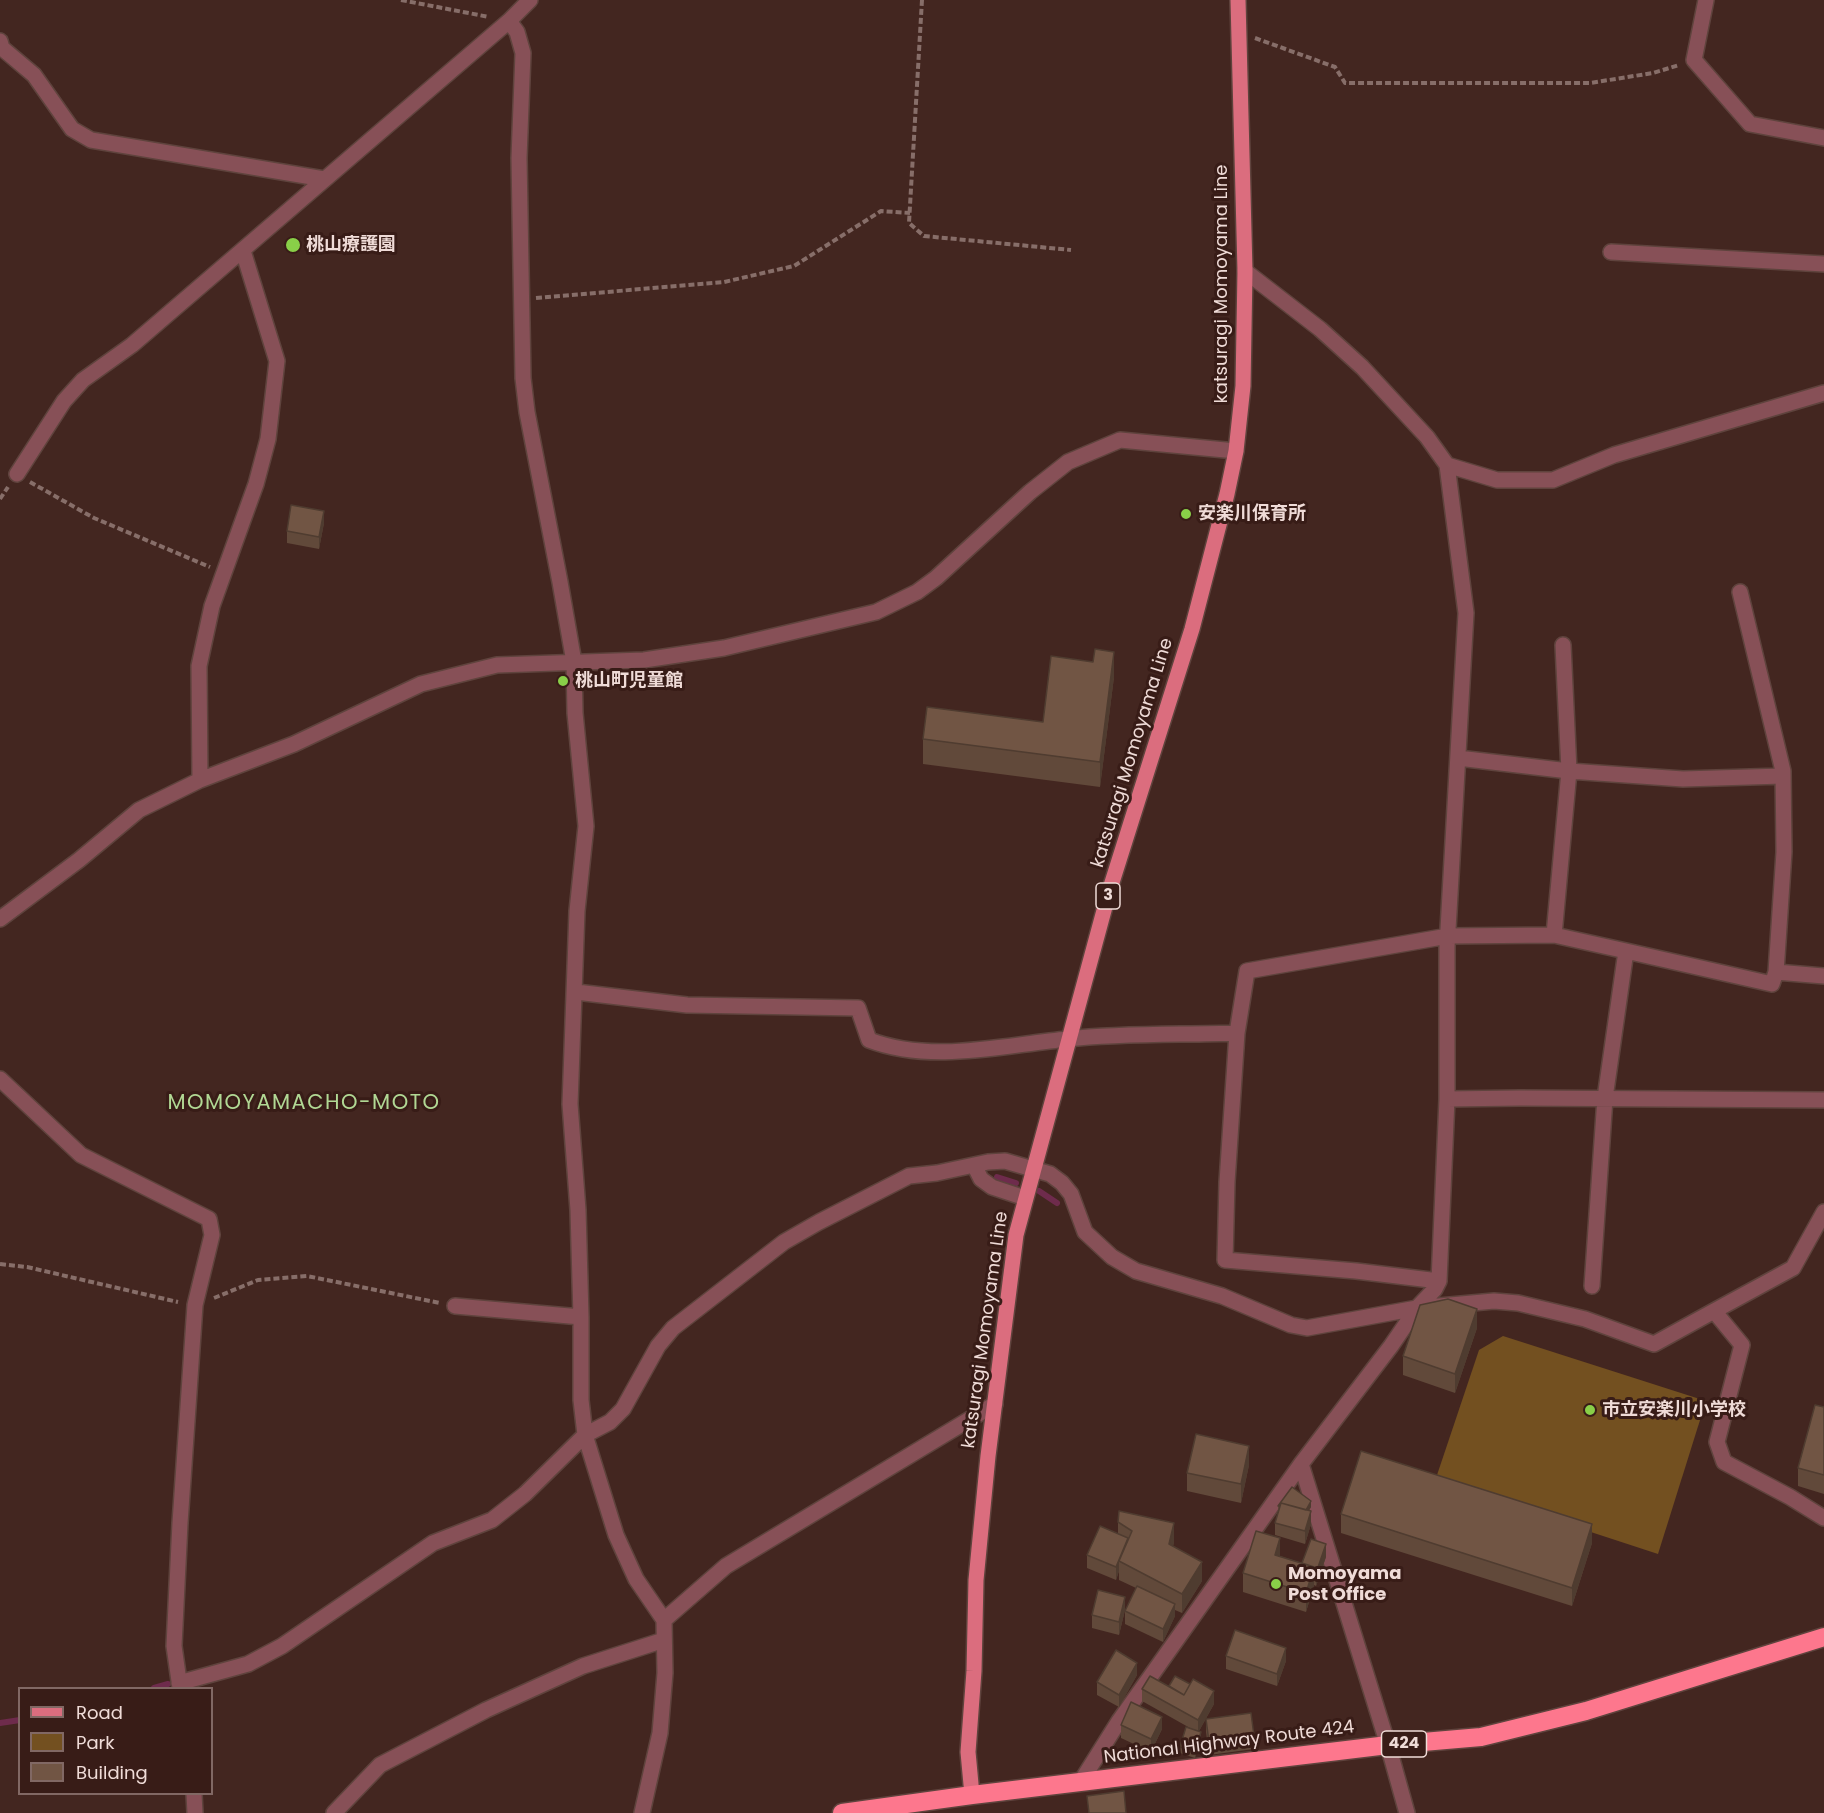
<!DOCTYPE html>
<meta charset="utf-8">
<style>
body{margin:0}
#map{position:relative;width:1824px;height:1813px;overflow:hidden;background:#432620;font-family:Poppins,sans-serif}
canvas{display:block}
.legend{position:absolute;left:18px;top:1687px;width:195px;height:108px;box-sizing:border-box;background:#381c17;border:2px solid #816864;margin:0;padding:8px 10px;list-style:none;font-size:18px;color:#efdbd7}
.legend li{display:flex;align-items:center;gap:12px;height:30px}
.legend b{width:30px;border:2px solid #816864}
</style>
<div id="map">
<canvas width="1824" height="1813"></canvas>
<ul class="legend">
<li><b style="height:8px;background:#db6d7e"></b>Road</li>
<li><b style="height:16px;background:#735020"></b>Park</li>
<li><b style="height:16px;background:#715544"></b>Building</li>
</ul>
</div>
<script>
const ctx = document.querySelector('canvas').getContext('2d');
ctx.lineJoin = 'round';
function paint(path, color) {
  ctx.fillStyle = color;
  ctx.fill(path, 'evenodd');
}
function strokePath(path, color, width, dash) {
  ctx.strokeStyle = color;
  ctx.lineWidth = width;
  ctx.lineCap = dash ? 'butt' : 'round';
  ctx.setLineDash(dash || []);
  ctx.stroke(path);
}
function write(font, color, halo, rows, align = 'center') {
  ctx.font = font + ' Poppins,"Noto Sans JP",sans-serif';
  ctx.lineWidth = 6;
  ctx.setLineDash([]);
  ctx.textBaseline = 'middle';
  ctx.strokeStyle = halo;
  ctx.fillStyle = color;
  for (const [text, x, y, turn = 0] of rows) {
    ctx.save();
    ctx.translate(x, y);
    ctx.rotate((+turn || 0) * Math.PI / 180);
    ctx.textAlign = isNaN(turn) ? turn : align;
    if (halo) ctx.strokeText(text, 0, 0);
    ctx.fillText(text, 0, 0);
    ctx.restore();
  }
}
paint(new Path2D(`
 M 1503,1336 L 1706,1401 L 1658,1554 L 1435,1481 L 1479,1350 Z`), '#735020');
strokePath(new Path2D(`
 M 997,1177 L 1016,1183
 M 1039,1191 L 1057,1203
 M 154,1688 L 168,1684
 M 0,1723 L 20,1720`), '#6e2b4c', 6);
const minor = new Path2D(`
 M 1706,0 L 1694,60 L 1750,124 L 1824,138
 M 509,21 L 517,32 L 523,53 L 519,158 L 523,378 L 527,412 L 560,582 L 574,662 L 575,713 L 586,826 L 577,911 L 570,1104 L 578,1210 L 581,1317 L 581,1400 L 585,1435 L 616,1535 L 636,1579 L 664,1620 L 665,1673 L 660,1733 L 642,1813
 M 0,41 L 2,48 L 34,75 L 72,129 L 91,140 L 324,179
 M 1611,252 L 1824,264
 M 1447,465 L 1497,480 L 1553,480 L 1614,455 L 1824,393
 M 17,474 L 64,401 L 83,380 L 132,345 L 509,21 L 530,0
 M 1740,592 L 1783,771 L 1784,852 L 1776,972 L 1824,976
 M 1458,758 L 1569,771 L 1683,779 L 1783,776
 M 200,780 L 199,666 L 212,606 L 256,484 L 268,439 L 277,361 L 243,251
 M 0,919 L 79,860 L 139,810 L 200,780 L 294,744 L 421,684 L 497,665 L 644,660 L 724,648 L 876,612 L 917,592 L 936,578 L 1030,492 L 1068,462 L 1120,440 L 1236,451
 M 1554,935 L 1569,771 L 1563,645
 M 1626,951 L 1772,984 L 1776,972
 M 576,992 L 687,1005 L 858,1008 L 869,1040 C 932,1064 1003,1045 1068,1039 C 1123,1033 1182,1035 1237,1033 L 1227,1182 L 1225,1260 L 1356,1271 L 1439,1281
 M 1237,1033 L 1247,971 L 1448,936 L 1554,935 L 1626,951 L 1605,1098 L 1592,1286
 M 0,1079 L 81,1155 L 209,1219 L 212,1235 L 195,1305 L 180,1523 L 174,1646 L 180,1688
 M 1447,1099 L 1520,1098 L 1824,1100
 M 974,1165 L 981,1179 L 992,1187 L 1025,1198
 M 455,1306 L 581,1317
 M 1714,1311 L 1793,1268 L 1824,1212
 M 1301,1464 L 1388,1745 L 1407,1813
 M 664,1620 L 726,1566 L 995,1404
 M 179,1683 L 248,1664 L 282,1646 L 433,1543 L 492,1520 L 525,1494 L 585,1435 L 610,1422 L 623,1409 L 658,1346 L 673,1328 L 784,1242 L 819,1222 L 909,1176 L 937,1173 L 988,1162 L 1005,1161 L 1050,1174 L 1062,1183 L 1071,1194 L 1085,1232 L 1112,1257 L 1136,1271 L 1222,1296 L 1291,1325 L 1307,1328 L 1417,1308 L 1494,1301 L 1518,1303 L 1585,1319 L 1654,1344 L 1714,1311 L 1742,1345 L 1717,1442 L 1724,1462 L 1790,1497 L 1824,1518
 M 1080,1783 L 1119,1721 L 1301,1464 L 1391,1346 L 1417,1308 L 1435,1289 L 1439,1281 L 1447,1099 L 1447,947 L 1466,613 L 1447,465 L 1427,437 L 1362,367 L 1320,329 L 1245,271
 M 194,1794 L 195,1813
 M 334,1813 L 380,1765 L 486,1710 L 583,1666 L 664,1640`);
const major = new Path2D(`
 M 972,1795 L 968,1752 L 974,1671 L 976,1580 L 988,1456 L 1016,1235 L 1109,892 L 1192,629 L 1227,494 L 1236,451 L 1243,386 L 1245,271 L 1238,0`);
const highway = new Path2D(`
 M 842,1813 L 972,1795 L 1388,1745 L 1481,1737 L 1586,1711 L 1824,1637`);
strokePath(minor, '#5f433d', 18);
strokePath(major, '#5f433d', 18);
strokePath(highway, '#5f433d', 21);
strokePath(new Path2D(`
 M 401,0 L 489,17
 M 922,0 L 909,223 L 924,236 L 1071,250
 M 1255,38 L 1335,67 L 1345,83 L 1590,83 L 1653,73 L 1679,65
 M 536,298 L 724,282 L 794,266 L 881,211 L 910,213
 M 30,482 L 94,518 L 210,567
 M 0,499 L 8,487
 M 0,1264 L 27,1267 L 178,1302
 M 214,1298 L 258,1280 L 307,1276 L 440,1303`), '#876e69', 4, [6, 3]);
strokePath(minor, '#875057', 15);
strokePath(major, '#db6d7e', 15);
strokePath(highway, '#fd778d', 18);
paint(new Path2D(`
 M 324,523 L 319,549 L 287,543 L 287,531 Z
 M 1114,677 L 1100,787 L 923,764 L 923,739 L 1043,722 Z
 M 1477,1328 L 1455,1393 L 1403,1375 L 1403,1356 Z
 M 1824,1407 L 1824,1494 L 1798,1486 L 1798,1468 Z
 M 1249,1465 L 1241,1503 L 1187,1491 L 1187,1473 Z
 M 1278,1506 L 1311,1507 L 1309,1510 L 1311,1524 L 1305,1544 L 1275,1535 L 1275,1523 L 1278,1512 Z
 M 1341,1514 L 1592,1543 L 1572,1606 L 1341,1533 Z
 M 1118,1522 L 1174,1542 L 1173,1546 L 1202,1581 L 1182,1613 L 1175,1610 L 1175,1616 L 1163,1642 L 1125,1624 L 1125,1611 L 1136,1588 L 1119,1580 L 1119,1571 L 1116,1580 L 1087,1568 L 1087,1555 L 1118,1534 Z
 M 1280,1556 L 1302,1563 L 1326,1557 L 1316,1586 L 1314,1585 L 1306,1612 L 1243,1592 L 1243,1573 Z
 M 1125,1610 L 1119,1635 L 1092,1628 L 1092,1615 Z
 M 1226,1656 L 1286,1661 L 1277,1686 L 1226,1669 Z
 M 1137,1675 L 1119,1707 L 1097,1695 L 1097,1682 Z
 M 1169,1686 L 1214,1704 L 1199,1731 L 1201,1738 L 1195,1758 L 1180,1753 L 1180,1747 L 1190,1728 L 1142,1701 L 1142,1689 Z
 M 1206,1719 L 1254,1736 L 1254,1749 L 1209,1755 L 1206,1732 Z
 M 1121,1725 L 1162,1729 L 1151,1752 L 1121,1738 Z`), '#61493a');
paint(new Path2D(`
 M 324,511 L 324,523 L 319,549 L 319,537 Z
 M 1114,652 L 1114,677 L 1100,787 L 1100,762 Z
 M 1477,1309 L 1477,1328 L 1455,1393 L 1455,1374 Z
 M 1249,1446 L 1249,1465 L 1241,1503 L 1241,1484 Z
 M 1311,1501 L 1311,1507 L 1305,1518 L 1305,1512 Z
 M 1311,1511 L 1311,1524 L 1305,1544 L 1305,1531 Z
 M 1174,1523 L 1174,1542 L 1169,1563 L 1169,1544 Z
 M 1592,1524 L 1592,1543 L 1572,1606 L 1572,1588 Z
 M 1128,1538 L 1119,1561 L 1119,1571 L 1116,1580 L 1116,1567 Z
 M 1280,1538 L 1280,1557 L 1275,1555 Z
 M 1326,1544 L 1326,1557 L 1316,1586 L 1316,1573 Z
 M 1202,1562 L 1202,1581 L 1182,1613 L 1182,1594 Z
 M 1314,1567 L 1314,1586 L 1306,1612 L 1306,1593 Z
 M 1125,1597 L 1125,1610 L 1119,1635 L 1119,1622 Z
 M 1175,1604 L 1175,1616 L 1163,1642 L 1163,1629 Z
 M 1286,1648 L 1286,1661 L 1277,1686 L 1277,1674 Z
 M 1137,1663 L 1137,1675 L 1119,1707 L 1119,1695 Z
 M 1214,1691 L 1214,1704 L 1198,1733 L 1198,1720 Z
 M 1162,1717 L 1162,1729 L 1151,1752 L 1151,1739 Z
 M 1201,1732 L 1201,1738 L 1195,1758 L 1195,1751 Z`), '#4f3c30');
const building = new Path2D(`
 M 291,505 L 324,511 L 319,537 L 287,531 Z
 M 1095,649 L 1114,652 L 1100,762 L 923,739 L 927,707 L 1043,722 L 1051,656 L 1093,662 Z
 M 1448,1299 L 1477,1309 L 1455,1374 L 1403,1356 L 1420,1305 Z
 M 1815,1405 L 1824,1407 L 1824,1475 L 1798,1468 Z
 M 1196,1434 L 1249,1446 L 1241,1484 L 1187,1473 Z
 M 1361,1451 L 1592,1524 L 1572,1588 L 1341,1514 Z
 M 1292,1487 L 1311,1501 L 1306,1510 L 1281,1503 L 1280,1506 L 1278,1506 Z
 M 1281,1503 L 1311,1511 L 1305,1531 L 1275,1523 Z
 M 1119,1511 L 1174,1523 L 1169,1544 L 1202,1562 L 1182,1594 L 1119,1561 L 1132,1531 L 1118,1522 Z
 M 1100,1526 L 1128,1538 L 1116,1567 L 1087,1555 Z
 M 1256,1531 L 1280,1538 L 1275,1555 L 1314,1567 L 1306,1593 L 1243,1573 Z
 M 1311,1539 L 1326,1544 L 1316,1573 L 1314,1573 L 1314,1567 L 1302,1563 Z
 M 1137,1586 L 1175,1604 L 1163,1629 L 1125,1611 Z
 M 1098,1590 L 1125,1597 L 1119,1622 L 1092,1615 Z
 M 1235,1630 L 1286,1648 L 1277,1674 L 1226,1656 Z
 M 1116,1650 L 1137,1663 L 1119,1695 L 1097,1682 Z
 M 1150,1676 L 1184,1695 L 1193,1679 L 1214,1691 L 1198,1720 L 1142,1689 Z
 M 1175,1676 L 1190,1684 L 1184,1695 L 1169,1686 Z
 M 1131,1702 L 1162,1717 L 1151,1739 L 1121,1725 Z
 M 1251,1713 L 1254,1736 L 1209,1742 L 1206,1719 Z
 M 1186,1727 L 1201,1732 L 1195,1751 L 1180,1747 Z
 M 1124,1791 L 1126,1813 L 1089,1813 L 1087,1796 Z`);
paint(building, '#715544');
strokePath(building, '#4f3c30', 1.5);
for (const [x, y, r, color] of [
 [293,245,8,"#89cf48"],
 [1186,514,6,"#89cf48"],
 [563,681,6,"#89cf48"],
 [1590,1410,6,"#89cf48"],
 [1276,1584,6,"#89cf48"]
]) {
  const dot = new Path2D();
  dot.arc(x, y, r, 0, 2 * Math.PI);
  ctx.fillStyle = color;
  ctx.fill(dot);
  strokePath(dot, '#381c17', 2);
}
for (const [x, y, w] of [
 [1108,896,24],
 [1404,1744,45]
]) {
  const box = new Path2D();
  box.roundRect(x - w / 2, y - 13, w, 26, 4.5);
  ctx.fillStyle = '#381c17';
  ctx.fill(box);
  strokePath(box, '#efdbd7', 1.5);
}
write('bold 16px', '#efdbd7', null, [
 ["3",1108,896],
 ["424",1404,1744]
]);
write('bold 18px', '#efdbd7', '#381c17', [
 ["桃山療護園",306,245],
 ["安楽川保育所",1198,514],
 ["桃山町児童館",575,681],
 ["市立安楽川小学校",1602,1410],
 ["Momoyama",1288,1574],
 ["Post Office",1288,1595]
], 'left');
write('18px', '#efdbd7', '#381c17', [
 ["katsuragi Momoyama Line",1222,284,-90],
 ["katsuragi Momoyama Line",1133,753,-73],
 ["katsuragi Momoyama Line",986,1330,-82],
 ["National Highway Route 424",1229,1743,-7]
]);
ctx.letterSpacing = '1.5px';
write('21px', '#b1d894', '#381c17', [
 ["MOMOYAMACHO-MOTO",304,1104]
]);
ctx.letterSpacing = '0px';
</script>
